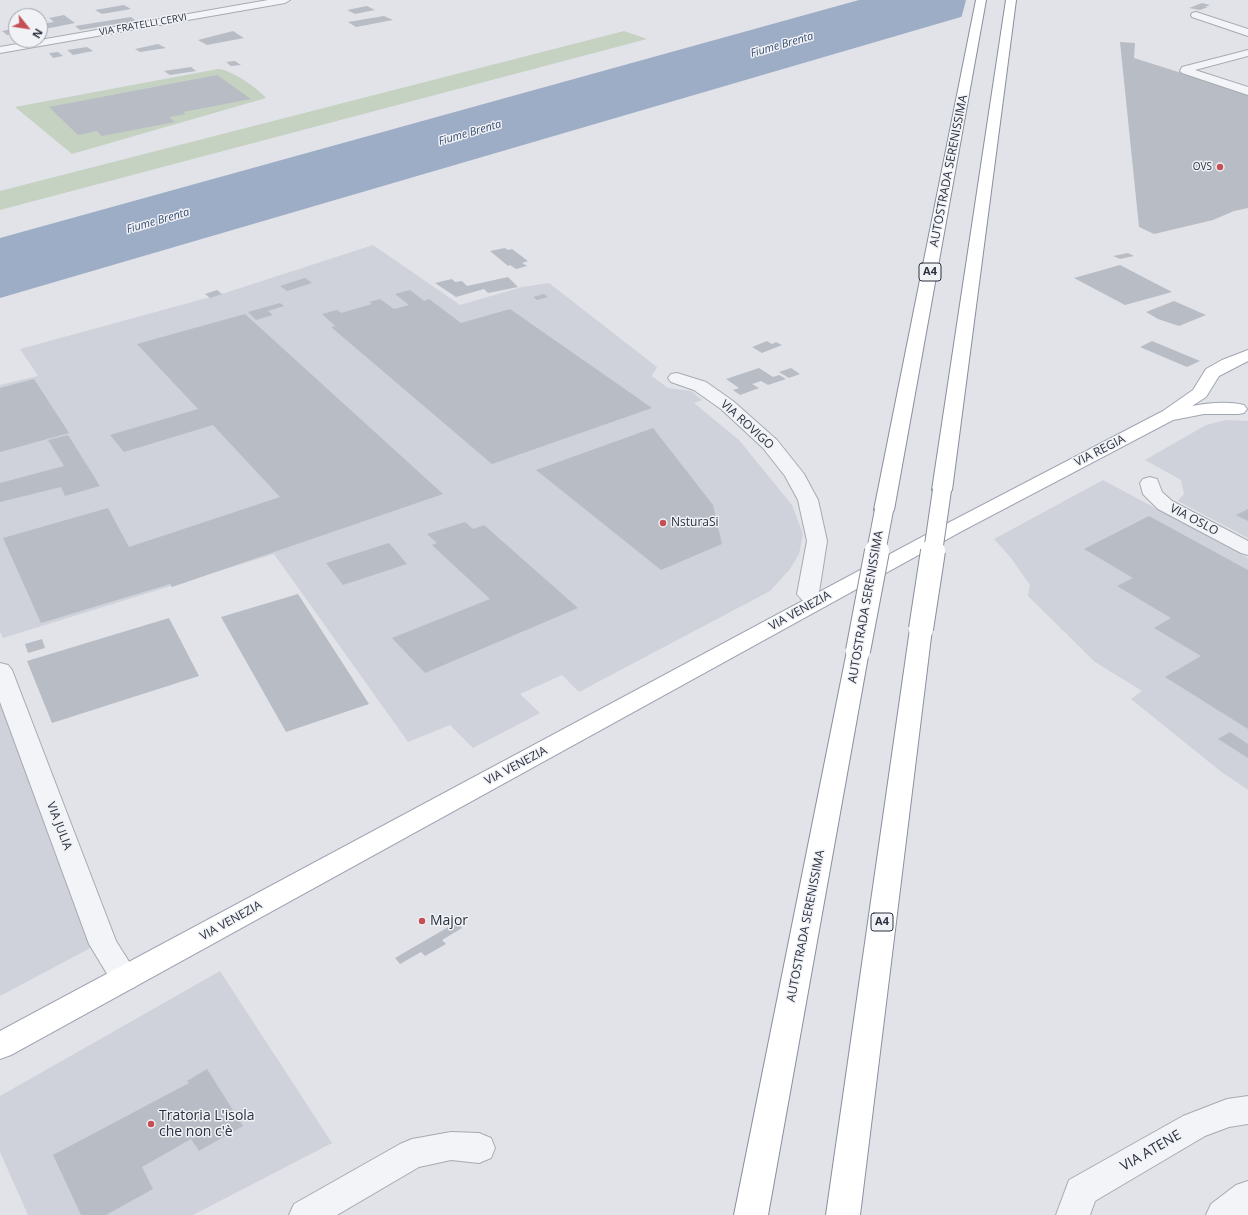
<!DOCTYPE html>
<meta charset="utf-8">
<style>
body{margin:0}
#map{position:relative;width:1248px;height:1215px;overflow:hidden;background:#e1e3e8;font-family:"Open Sans",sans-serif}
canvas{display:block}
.north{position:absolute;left:8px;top:8px;width:40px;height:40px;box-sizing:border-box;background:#f0f2f6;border:1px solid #a1a4ad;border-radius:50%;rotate:120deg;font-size:11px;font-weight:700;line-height:16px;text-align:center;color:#2a303f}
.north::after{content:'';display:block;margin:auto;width:14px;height:18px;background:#c44f54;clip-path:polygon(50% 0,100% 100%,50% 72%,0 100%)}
</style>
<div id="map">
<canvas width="1248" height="1215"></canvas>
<div class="north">N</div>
</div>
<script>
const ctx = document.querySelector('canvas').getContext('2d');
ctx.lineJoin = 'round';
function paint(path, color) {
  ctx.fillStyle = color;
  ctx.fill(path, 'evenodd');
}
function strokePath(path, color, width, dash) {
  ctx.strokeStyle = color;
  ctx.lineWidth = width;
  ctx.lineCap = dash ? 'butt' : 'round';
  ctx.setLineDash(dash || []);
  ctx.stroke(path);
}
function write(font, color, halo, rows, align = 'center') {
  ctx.font = font + ' "Open Sans",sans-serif';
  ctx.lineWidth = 3;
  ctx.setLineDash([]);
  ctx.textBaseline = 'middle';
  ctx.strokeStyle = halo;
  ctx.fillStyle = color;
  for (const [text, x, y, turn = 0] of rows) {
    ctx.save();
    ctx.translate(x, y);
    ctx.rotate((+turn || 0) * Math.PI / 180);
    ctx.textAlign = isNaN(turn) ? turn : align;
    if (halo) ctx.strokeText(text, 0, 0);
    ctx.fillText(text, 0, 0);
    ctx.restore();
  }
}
paint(new Path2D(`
 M 373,245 L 460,305 L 522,287 L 549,283 L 657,367 L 652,376 L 668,388 L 691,391 L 702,400 L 694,403 L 739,440 L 792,505 L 803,534 L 799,554 L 790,569 L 770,591 L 579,692 L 562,675 L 520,694 L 540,713 L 473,748 L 450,725 L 408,742 L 274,554 L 3,638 L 0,632 L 0,385 L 38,376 L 20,349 L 225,293 Z
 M 1226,420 L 1248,421 L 1248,538 L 1178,501 L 1184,494 L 1181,480 L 1145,460 L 1206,425 Z
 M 1103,480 L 1248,558 L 1248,790 L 1219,770 L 1131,699 L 1142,691 L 1095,662 L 1028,596 L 1030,585 L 1011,558 L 994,539 Z
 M 0,702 L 94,946 L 0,996 Z
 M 220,971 L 332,1143 L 193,1215 L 28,1215 L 0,1152 L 0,1096 Z`), '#cfd2da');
paint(new Path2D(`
 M 624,31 L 647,39 L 0,210 L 0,191 Z
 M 218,69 C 232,70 256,87 266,98 L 72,154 L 15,107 Z`), '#c5d2c2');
paint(new Path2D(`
 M 859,0 L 1019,0 L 0,298 L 0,238 Z`), '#9eadc6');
paint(new Path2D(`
 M 966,0 L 1021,0 L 1020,2 L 961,19 Z`), '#e1e3e8');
paint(new Path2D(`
 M 1202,3 L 1210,5 L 1205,7 L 1208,7 L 1200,10 L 1189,8 Z
 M 124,5 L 131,9 L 102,14 L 95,10 Z
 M 367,6 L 375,10 L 355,14 L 347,10 Z
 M 64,15 L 75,23 L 40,30 L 40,24 L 54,22 L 49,18 Z
 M 384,16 L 393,20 L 356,27 L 348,22 Z
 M 131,17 L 136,21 L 120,25 L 117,24 L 80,30 L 75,26 Z
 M 16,28 L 16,33 L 7,35 L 2,31 Z
 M 233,31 L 244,38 L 207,45 L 198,40 Z
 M 1120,42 L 1135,43 L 1134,58 L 1248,94 L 1248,208 L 1234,211 L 1213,220 L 1154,234 L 1139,227 Z
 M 158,44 L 166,48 L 140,52 L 135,49 Z
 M 87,47 L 93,51 L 73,55 L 67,50 Z
 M 58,52 L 63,56 L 53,58 L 49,53 Z
 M 235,61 L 241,65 L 231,66 L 226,62 Z
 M 191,67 L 196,71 L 170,75 L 164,71 Z
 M 217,75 L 251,99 L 183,112 L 186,114 L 169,117 L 175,122 L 102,136 L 97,131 L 78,135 L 49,107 Z
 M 505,248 L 508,250 L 512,249 L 528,261 L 522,263 L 527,266 L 516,269 L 510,265 L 508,266 L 490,251 Z
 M 1128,253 L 1134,256 L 1120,259 L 1113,256 Z
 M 1120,265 L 1145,278 L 1172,292 L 1125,305 L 1074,278 Z
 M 508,277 L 518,287 L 488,293 L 484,289 L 456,297 L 435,283 L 452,279 L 455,282 L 462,281 L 467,286 Z
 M 305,278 L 312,283 L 287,291 L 280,286 Z
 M 217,290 L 222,294 L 210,298 L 205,294 Z
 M 410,290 L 424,301 L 429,299 L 461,323 L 510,309 L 652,408 L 492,464 L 331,327 L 335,326 L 322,314 L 337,310 L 341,313 L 372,304 L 369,302 L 380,299 L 394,309 L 409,305 L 395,294 Z
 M 544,294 L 548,297 L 537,300 L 533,297 Z
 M 1174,301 L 1206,315 L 1179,326 L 1158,319 L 1146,312 Z
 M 280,303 L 284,306 L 268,311 L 273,315 L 256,320 L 248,312 Z
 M 245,314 L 443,494 L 172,587 L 170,584 L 41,623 L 3,538 L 108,508 L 129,547 L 280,497 L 213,425 L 124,452 L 110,435 L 198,409 L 137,344 Z
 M 767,341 L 772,344 L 776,342 L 782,345 L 762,353 L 752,347 Z
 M 1152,341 L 1200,361 L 1187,367 L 1140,347 Z
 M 759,368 L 773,377 L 779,375 L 786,379 L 768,385 L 761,381 L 752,384 L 759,388 L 740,395 L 733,390 L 739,388 L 726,379 Z
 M 791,368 L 800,374 L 789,378 L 779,372 Z
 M 34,379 L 69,433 L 0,452 L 0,388 Z
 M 653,428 L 713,505 L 722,544 L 661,570 L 536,470 Z
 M 68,435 L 100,486 L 65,496 L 61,487 L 0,502 L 0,483 L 64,466 L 48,440 Z
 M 1248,509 L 1248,521 L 1236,515 Z
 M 1149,516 L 1248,570 L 1248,729 L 1165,677 L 1201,656 L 1154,628 L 1171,618 L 1117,586 L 1133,578 L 1084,549 Z
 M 465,522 L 473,529 L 484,525 L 578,608 L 425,673 L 392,638 L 490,599 L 432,545 L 437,543 L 427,534 Z
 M 389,543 L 407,564 L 343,585 L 326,563 Z
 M 298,594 L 369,704 L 286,732 L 221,617 Z
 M 169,618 L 199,676 L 52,723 L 27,661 Z
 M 42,639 L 45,648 L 28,653 L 25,644 Z
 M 1230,732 L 1248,744 L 1248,758 L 1218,739 Z
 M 457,922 L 462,928 L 442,940 L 446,944 L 425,956 L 421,952 L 400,964 L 395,958 Z
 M 207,1069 L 243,1126 L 199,1151 L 191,1139 L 142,1167 L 153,1189 L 106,1215 L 81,1215 L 53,1155 L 189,1083 L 187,1081 Z`), '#b8bcc5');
const minor = new Path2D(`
 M 268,0 L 290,0 L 285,3 L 0,53 L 0,47 Z
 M 1196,12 L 1248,29 L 1248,36 L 1192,17 L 1191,15 L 1192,13 Z
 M 1248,50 L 1248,56 L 1195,70 L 1248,87 L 1248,95 L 1182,73 L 1180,71 L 1182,67 Z
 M 677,373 L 706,382 L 733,401 L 777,440 L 804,474 L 818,500 L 827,541 L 819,592 L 829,601 L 826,606 C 814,609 804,604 797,594 L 807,541 L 798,500 L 785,476 L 763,448 L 721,409 L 694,390 L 671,382 L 668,378 L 671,374 Z
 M 1150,477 L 1157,479 L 1162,492 L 1172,501 L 1248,541 L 1248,555 L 1241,553 L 1158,509 L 1143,494 L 1140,483 L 1143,479 Z
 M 0,663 L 8,665 L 12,670 L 116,941 L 140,979 L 135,987 L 125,991 L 115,987 L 89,944 L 0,702 Z
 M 1248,1096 L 1248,1124 L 1229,1127 L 1205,1136 L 1095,1201 L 1090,1215 L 1056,1215 L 1069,1180 L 1183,1116 L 1227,1099 Z
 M 451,1132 L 479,1133 L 491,1138 L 495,1148 L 491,1158 L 479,1163 L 451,1160 L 419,1167 L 337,1215 L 289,1215 L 294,1204 L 400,1144 L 412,1139 Z
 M 1248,1181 L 1248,1215 L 1206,1215 L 1211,1204 L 1236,1185 Z`);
const primary = new Path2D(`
 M 1248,350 L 1248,361 L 1219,376 L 1206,397 L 1192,406 C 1208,403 1228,401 1244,405 L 1247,409 L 1244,413 L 1238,414 L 1204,414 L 1173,420 L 962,531 L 11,1055 L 0,1059 L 0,1031 L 948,523 L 1163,411 L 1193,390 L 1206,369 L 1222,360 Z`);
const motorway = new Path2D(`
 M 976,0 L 986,0 L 894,510 L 891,514 L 884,516 L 877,514 L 874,510 Z
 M 1006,0 L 1016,0 L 952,490 L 949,494 L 942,496 L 935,494 L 932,490 Z
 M 921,622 L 929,624 L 932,629 L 860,1215 L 826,1215 L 910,629 L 913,624 Z
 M 858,644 L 866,646 L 869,651 L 768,1215 L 734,1215 L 847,651 L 850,646 Z`);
strokePath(minor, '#a6aab2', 2);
strokePath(primary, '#a1a6b3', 2);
strokePath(motorway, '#898f9e', 2);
paint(minor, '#f3f4f7');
paint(primary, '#fff');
paint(motorway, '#fff');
const motorwayBridgeFar1 = new Path2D(`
 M 876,552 L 884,510
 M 933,552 L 942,490`);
const motorwayBridge = new Path2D(`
 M 921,629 L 933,551
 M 858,651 L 877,551`);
strokePath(motorwayBridgeFar1, '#898f9e', 20, []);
strokePath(motorwayBridge, '#898f9e', 26, []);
strokePath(motorwayBridgeFar1, '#fff', 18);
strokePath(motorwayBridge, '#fff', 24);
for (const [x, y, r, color] of [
 [1220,167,4,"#c44f54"],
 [663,523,4,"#c44f54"],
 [422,921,4,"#c44f54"],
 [151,1124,4,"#c44f54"]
]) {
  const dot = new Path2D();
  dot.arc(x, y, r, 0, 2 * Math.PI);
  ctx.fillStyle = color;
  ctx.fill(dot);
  strokePath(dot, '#f0f2f6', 1.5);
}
write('10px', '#2a303f', '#f0f2f6', [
 ["VIA FRATELLI CERVI",143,25,-10]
]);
write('10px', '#2a303f', '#f0f2f6', [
 ["OVS",1212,167]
], 'right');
write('italic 11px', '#374b70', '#f0f2f6', [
 ["Fiume Brenta",782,45,-16],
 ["Fiume Brenta",470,133,-16],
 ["Fiume Brenta",158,221,-16]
]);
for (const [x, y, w] of [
 [930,272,22],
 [882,922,22]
]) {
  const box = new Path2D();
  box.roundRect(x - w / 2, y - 9, w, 18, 3);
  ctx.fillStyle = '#f0f2f6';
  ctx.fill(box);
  strokePath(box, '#2a303f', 1);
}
write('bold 11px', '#2a303f', null, [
 ["A4",930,272],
 ["A4",882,922]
]);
write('12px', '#2a303f', '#f0f2f6', [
 ["AUTOSTRADA SERENISSIMA",949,171,-79],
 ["VIA ROVIGO",747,425,42],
 ["VIA REGIA",1100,451,-27],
 ["VIA OSLO",1194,520,28],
 ["AUTOSTRADA SERENISSIMA",866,607,-80],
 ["VIA VENEZIA",800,611,-29],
 ["VIA VENEZIA",516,766,-28],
 ["VIA JULIA",59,826,69],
 ["VIA VENEZIA",231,921,-29],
 ["AUTOSTRADA SERENISSIMA",806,926,-79]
]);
write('12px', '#2a303f', '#f0f2f6', [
 ["NsturaSi",671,523]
], 'left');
write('14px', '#2a303f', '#f0f2f6', [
 ["Major",430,921],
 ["Tratoria L'isola",159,1116],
 ["che non c'è",159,1132]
], 'left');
write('14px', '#2a303f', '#f0f2f6', [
 ["VIA ATENE",1151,1151,-30]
]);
</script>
